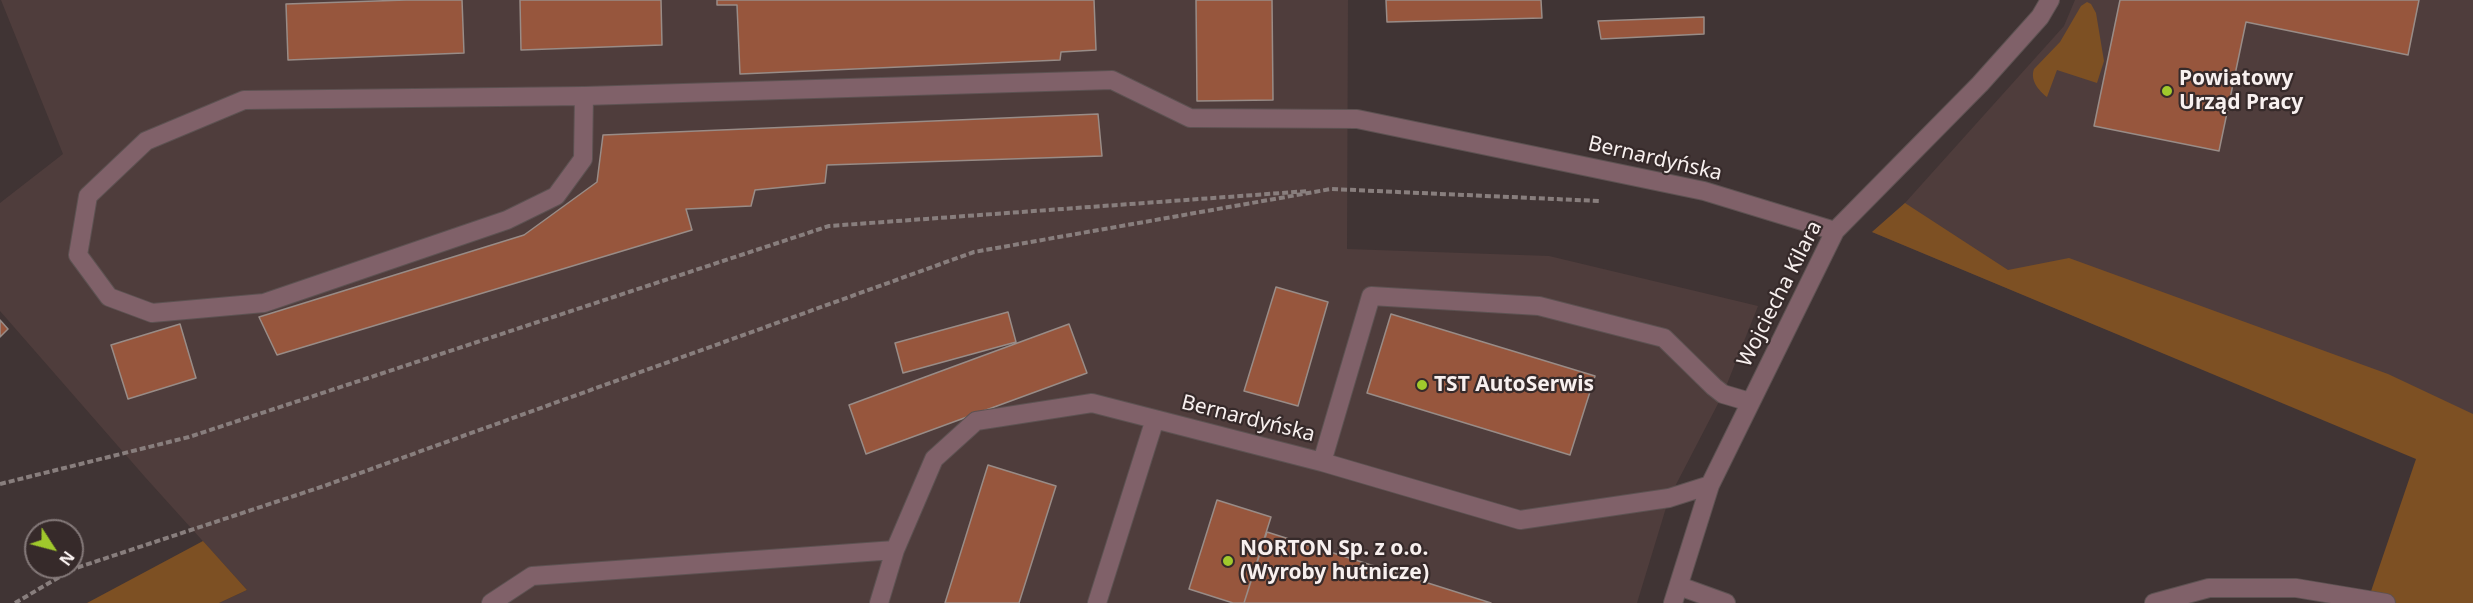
<!DOCTYPE html>
<meta charset="utf-8">
<style>
body{margin:0}
#map{position:relative;width:2473px;height:603px;overflow:hidden;background:#403434;font-family:"Noto Sans",sans-serif}
canvas{display:block}
.north{position:absolute;left:24px;top:519px;width:60px;height:60px;box-sizing:border-box;background:#362a2a;border:2px solid #847979;border-radius:50%;rotate:126deg;font-size:16px;font-weight:700;line-height:24px;text-align:center;color:#f8f0ef}
.north::after{content:'';display:block;margin:auto;width:21px;height:27px;background:#a0c92c;clip-path:polygon(50% 0,100% 100%,50% 72%,0 100%)}
</style>
<div id="map">
<canvas width="2473" height="603"></canvas>
<div class="north">N</div>
</div>
<script>
const ctx = document.querySelector('canvas').getContext('2d');
ctx.lineJoin = 'round';
function paint(path, color) {
  ctx.fillStyle = color;
  ctx.fill(path, 'evenodd');
}
function strokePath(path, color, width, dash) {
  ctx.strokeStyle = color;
  ctx.lineWidth = width;
  ctx.lineCap = dash ? 'butt' : 'round';
  ctx.setLineDash(dash || []);
  ctx.stroke(path);
}
function write(font, color, halo, rows, align = 'center') {
  ctx.font = font + ' "Noto Sans",sans-serif';
  ctx.lineWidth = 4.5;
  ctx.setLineDash([]);
  ctx.textBaseline = 'middle';
  ctx.strokeStyle = halo;
  ctx.fillStyle = color;
  for (const [text, x, y, turn = 0] of rows) {
    ctx.save();
    ctx.translate(x, y);
    ctx.rotate((+turn || 0) * Math.PI / 180);
    ctx.textAlign = isNaN(turn) ? turn : align;
    if (halo) ctx.strokeText(text, 0, 0);
    ctx.fillText(text, 0, 0);
    ctx.restore();
  }
}
paint(new Path2D(`
 M 1,0 L 1348,0 L 1347,249 L 1549,256 L 1758,306 L 1723,394 L 1669,498 L 1637,603 L 219,603 L 247,590 L 145,477 L 0,311 L 0,203 L 63,154 Z
 M 2075,0 L 2473,0 L 2473,482 L 1872,232 L 1905,203 L 2064,26 Z`), '#4f3d3c');
paint(new Path2D(`
 M 2087,2 L 2091,4 L 2096,13 L 2104,61 L 2097,83 L 2057,70 L 2047,97 C 2038,90 2030,80 2034,69 L 2060,42 L 2081,6 Z
 M 1905,203 L 2008,270 L 2069,258 L 2388,374 L 2473,414 L 2473,603 L 2367,603 L 2416,459 L 1872,232 Z
 M 203,541 L 247,590 L 219,603 L 87,603 Z`), '#7d5023');
const building = new Path2D(`
 M 406,0 L 462,0 L 464,53 L 288,60 L 286,4 Z
 M 520,0 L 661,0 L 662,45 L 521,50 Z
 M 717,0 L 1094,0 L 1096,50 L 1061,52 L 1060,60 L 740,74 L 737,5 L 717,5 Z
 M 1196,0 L 1272,0 L 1273,100 L 1197,101 Z
 M 1386,0 L 1541,0 L 1542,18 L 1387,22 Z
 M 2120,0 L 2419,0 L 2408,55 L 2246,22 L 2219,151 L 2094,126 Z
 M 1704,17 L 1704,34 L 1601,39 L 1598,21 Z
 M 1098,114 L 1102,156 L 827,165 L 825,183 L 755,190 L 751,206 L 686,209 L 692,230 L 277,355 L 259,317 L 524,235 L 597,182 L 603,135 Z
 M 1276,287 L 1328,302 L 1298,406 L 1244,391 Z
 M 1008,312 L 1016,342 L 903,373 L 895,343 Z
 M 1391,314 L 1595,376 L 1570,455 L 1367,393 Z
 M 0,320 L 8,329 L 0,337 Z
 M 180,324 L 196,378 L 128,399 L 111,345 Z
 M 1069,324 L 1087,373 L 866,454 L 849,405 Z
 M 988,465 L 1056,486 L 1019,603 L 945,603 Z
 M 1217,500 L 1271,517 L 1244,603 L 1233,603 L 1189,589 Z
 M 1267,532 L 1491,603 L 1244,603 Z`);
paint(building, '#97563d');
strokePath(building, '#998c87', 1.5);
const minor = new Path2D(`
 M 584,96 L 583,159 L 556,196 L 507,220 L 264,303 L 152,313 L 109,297 L 78,255 L 88,196 L 146,141 L 244,100 L 584,96 L 1112,80 L 1190,118 L 1357,119 L 1704,191 L 1835,231
 M 1322,462 L 1371,296 L 1539,306 L 1664,338 L 1714,387 L 1723,394 L 1750,402
 M 1679,586 L 1726,603
 M 491,603 L 532,576 L 895,550
 M 879,603 L 895,550 L 934,459 L 976,421 L 1092,403 L 1322,462 L 1520,520 L 1669,498 L 1710,485
 M 1097,603 L 1155,419
 M 1673,603 L 1710,485 L 1835,231 L 1980,84 L 2040,17 L 2050,0
 M 2154,603 L 2209,588 L 2296,588 L 2386,603`);
strokePath(minor, '#5d5252', 20);
strokePath(new Path2D(`
 M 0,484 L 189,437 L 829,226 L 1309,191
 M 15,603 L 73,569 L 324,486 L 974,252 L 1331,189 L 1599,201`), '#887e7d', 4, [6, 3]);
strokePath(minor, '#806169', 18);
for (const [x, y, r, color] of [
 [2167,91,6,"#a0c92c"],
 [1422,385,6,"#a0c92c"],
 [1228,561,6,"#a0c92c"]
]) {
  const dot = new Path2D();
  dot.arc(x, y, r, 0, 2 * Math.PI);
  ctx.fillStyle = color;
  ctx.fill(dot);
  strokePath(dot, '#362a2a', 2);
}
write('bold 21px', '#f8f0ef', '#362a2a', [
 ["Powiatowy",2179,79],
 ["Urząd Pracy",2179,103],
 ["TST AutoSerwis",1434,385],
 ["NORTON Sp. z o.o.",1240,549],
 ["(Wyroby hutnicze)",1240,573]
], 'left');
write('21px', '#f8f0ef', '#362a2a', [
 ["Bernardyńska",1655,159,13],
 ["Wojciecha Kilara",1780,294,-63],
 ["Bernardyńska",1248,419,14]
]);
</script>
